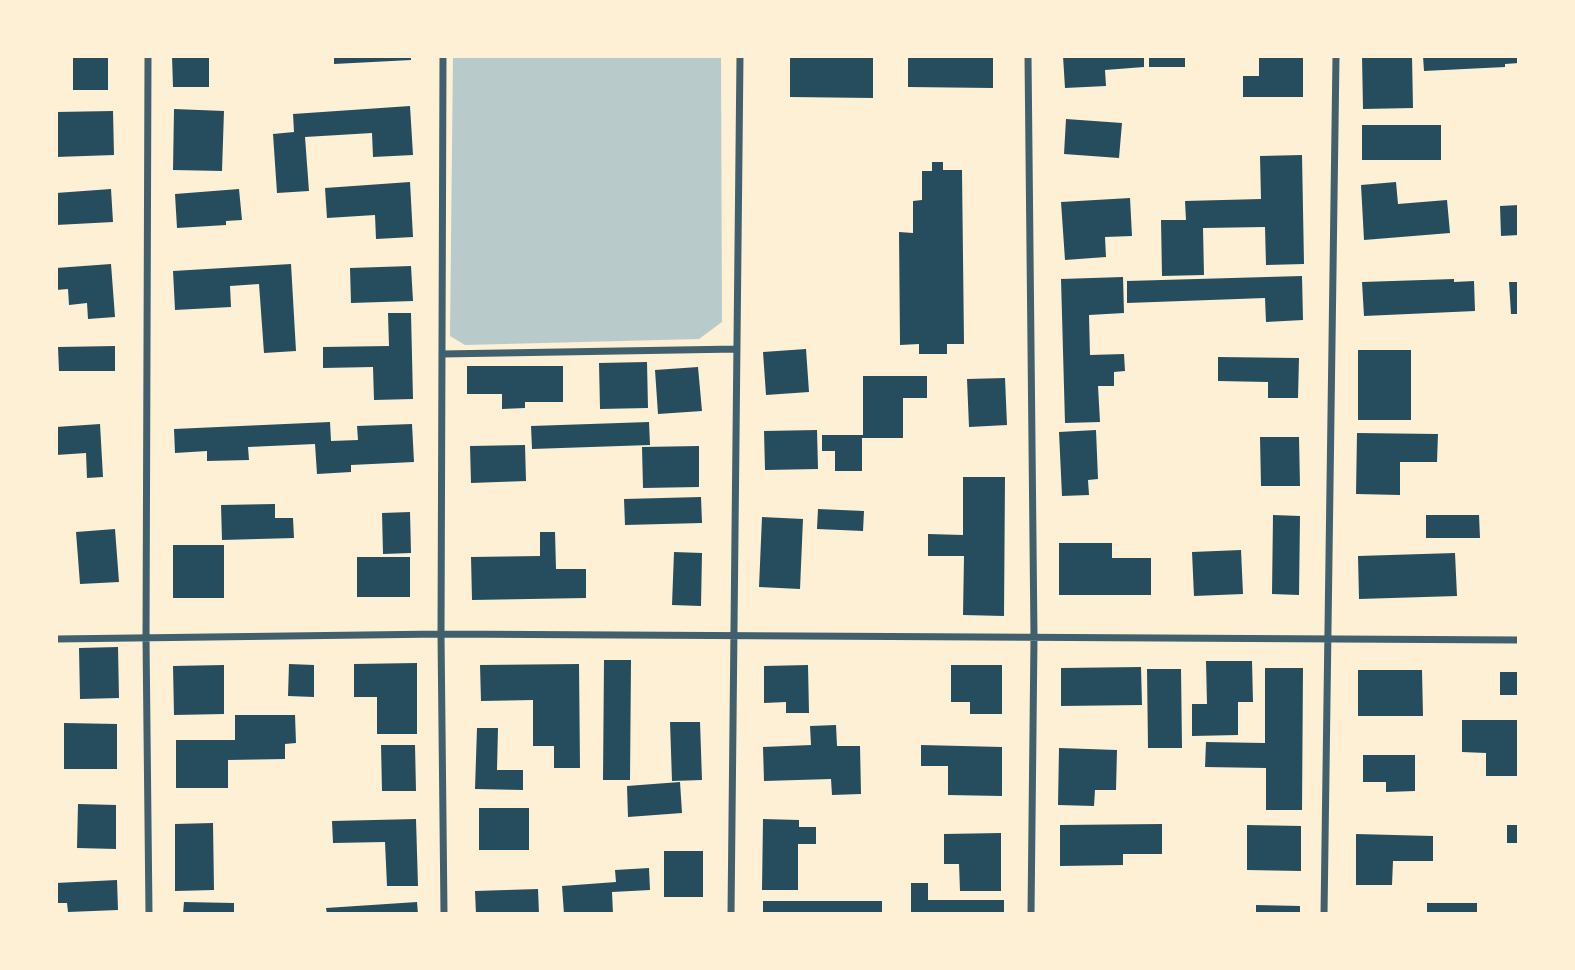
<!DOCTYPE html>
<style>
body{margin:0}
#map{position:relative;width:1575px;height:970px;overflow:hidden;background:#fdf0d5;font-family:"Source Serif 4",serif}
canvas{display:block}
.frame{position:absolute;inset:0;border:58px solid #fdf0d5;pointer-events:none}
</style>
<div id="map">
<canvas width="1575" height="970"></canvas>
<div class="frame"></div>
</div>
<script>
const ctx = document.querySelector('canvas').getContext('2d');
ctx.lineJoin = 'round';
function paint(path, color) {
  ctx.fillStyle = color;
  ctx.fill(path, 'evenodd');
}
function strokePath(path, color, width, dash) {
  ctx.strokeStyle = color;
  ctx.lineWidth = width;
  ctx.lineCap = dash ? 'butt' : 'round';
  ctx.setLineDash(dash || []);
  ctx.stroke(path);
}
paint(new Path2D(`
 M 453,56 L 721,56 L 722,322 L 699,339 L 465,345 L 450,336 Z`), '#b9caca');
paint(new Path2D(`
 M 73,56 L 108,56 L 108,90 L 73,90 Z
 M 172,56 L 209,56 L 209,87 L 173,87 Z
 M 334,56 L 411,56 L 411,60 L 334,64 Z
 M 790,56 L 873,56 L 873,98 L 790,97 Z
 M 908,56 L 993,56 L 993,88 L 908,87 Z
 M 1063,56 L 1144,56 L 1144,67 L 1105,70 L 1106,86 L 1065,88 Z
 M 1149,56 L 1185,56 L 1185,67 L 1149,67 Z
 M 1259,56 L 1303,56 L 1303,97 L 1243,97 L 1243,76 L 1259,76 Z
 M 1362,56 L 1412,56 L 1413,108 L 1363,109 Z
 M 1423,56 L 1519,56 L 1519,63 L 1505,64 L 1505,67 L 1424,71 Z
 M 410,106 L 413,155 L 373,157 L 372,133 L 305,137 L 309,191 L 277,193 L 273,134 L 294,132 L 293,114 Z
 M 174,109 L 224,111 L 222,171 L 173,170 Z
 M 113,111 L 114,155 L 56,157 L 56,112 Z
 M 1066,119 L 1122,123 L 1119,158 L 1064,154 Z
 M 1362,125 L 1441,125 L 1441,160 L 1362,160 Z
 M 1302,155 L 1304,264 L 1266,265 L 1265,227 L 1203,228 L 1204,275 L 1162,276 L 1161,220 L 1186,220 L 1185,201 L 1261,199 L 1260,156 Z
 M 932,162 L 943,162 L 943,170 L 962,170 L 964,344 L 947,344 L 947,354 L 919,354 L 919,344 L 900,345 L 899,232 L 913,233 L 913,201 L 922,200 L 922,171 L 932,171 Z
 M 410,182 L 413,237 L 376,239 L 375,215 L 327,218 L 325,188 Z
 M 1396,182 L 1398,204 L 1447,200 L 1450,233 L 1364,240 L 1361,185 Z
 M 111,189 L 113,222 L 56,225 L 56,193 Z
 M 239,189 L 242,220 L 226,221 L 226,225 L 177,228 L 175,194 Z
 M 1130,198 L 1132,236 L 1105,237 L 1106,257 L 1065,260 L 1061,202 Z
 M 1519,205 L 1519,235 L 1501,236 L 1500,206 Z
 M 111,264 L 115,317 L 88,319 L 87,303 L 69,305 L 68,289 L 56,290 L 56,268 Z
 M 291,264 L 296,351 L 264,353 L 259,284 L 230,286 L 231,307 L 175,310 L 173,271 Z
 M 411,266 L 413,301 L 351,303 L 350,268 Z
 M 1302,276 L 1303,320 L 1266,322 L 1265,298 L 1127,303 L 1127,281 Z
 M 1123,277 L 1124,313 L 1089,315 L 1090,355 L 1124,354 L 1125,371 L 1114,372 L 1114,386 L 1098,386 L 1100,422 L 1065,423 L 1061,279 Z
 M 1454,279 L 1454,282 L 1474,281 L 1475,311 L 1364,316 L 1362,282 Z
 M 1509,282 L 1519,282 L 1519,314 L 1511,314 Z
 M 388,313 L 411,313 L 413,399 L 374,400 L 373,367 L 323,368 L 323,347 L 389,346 Z
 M 115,346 L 115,371 L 59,371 L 58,347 Z
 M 806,349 L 809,392 L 766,395 L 763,352 Z
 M 1358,350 L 1411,350 L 1411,420 L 1358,420 Z
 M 1218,357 L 1299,358 L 1298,398 L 1268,398 L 1268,382 L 1218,381 Z
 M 647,362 L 648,408 L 600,409 L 599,363 Z
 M 467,366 L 563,366 L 563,402 L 525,402 L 525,408 L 502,409 L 502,394 L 467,394 Z
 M 698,367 L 702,411 L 658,414 L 655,370 Z
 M 863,376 L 927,376 L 927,398 L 903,398 L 903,438 L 862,438 L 862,471 L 835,471 L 835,451 L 822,451 L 822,435 L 863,435 Z
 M 1005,378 L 1007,425 L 969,427 L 967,379 Z
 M 330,422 L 331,441 L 358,440 L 357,426 L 412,424 L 414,462 L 351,465 L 351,472 L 317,474 L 315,444 L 248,447 L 249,460 L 207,461 L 207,451 L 175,453 L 174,429 Z
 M 649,422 L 650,445 L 532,449 L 531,426 Z
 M 100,424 L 103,477 L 87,478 L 86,453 L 56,455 L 56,427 Z
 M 817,430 L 818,469 L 765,470 L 764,431 Z
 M 1096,430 L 1098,479 L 1088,480 L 1089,495 L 1062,496 L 1059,432 Z
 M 1357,433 L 1438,434 L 1437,462 L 1400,462 L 1400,495 L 1356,494 Z
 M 1260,437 L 1299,437 L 1300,486 L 1261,486 Z
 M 525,445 L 526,481 L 471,483 L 470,446 Z
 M 699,446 L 699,487 L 643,488 L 642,447 Z
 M 963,477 L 1005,477 L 1004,616 L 963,615 L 964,556 L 928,556 L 928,534 L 963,535 Z
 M 701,497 L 702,523 L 625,525 L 624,499 Z
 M 275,504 L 275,518 L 293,518 L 294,538 L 222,540 L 221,505 Z
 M 818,509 L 864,511 L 863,531 L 817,529 Z
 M 410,512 L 411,553 L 383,554 L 382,513 Z
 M 1273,515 L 1300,516 L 1299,595 L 1272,594 Z
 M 1426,515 L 1479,515 L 1480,538 L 1426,538 Z
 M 762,517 L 803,519 L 800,589 L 759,587 Z
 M 115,529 L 119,582 L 80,584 L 76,532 Z
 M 540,532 L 555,532 L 556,569 L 586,569 L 586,598 L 472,600 L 471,557 L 540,556 Z
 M 1059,543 L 1112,543 L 1112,558 L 1151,558 L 1151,595 L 1059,595 Z
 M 173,545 L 224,545 L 224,598 L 173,598 Z
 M 1241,550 L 1243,594 L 1194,596 L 1192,552 Z
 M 674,552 L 702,553 L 701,606 L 672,605 Z
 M 1455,553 L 1457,596 L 1359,599 L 1358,556 Z
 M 357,557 L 410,557 L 410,597 L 357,597 Z
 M 118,647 L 119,698 L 80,699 L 79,648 Z
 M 604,660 L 631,660 L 630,780 L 603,780 Z
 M 1206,661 L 1252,661 L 1253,702 L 1238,702 L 1238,735 L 1192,736 L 1192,704 L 1207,704 Z
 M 417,663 L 417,734 L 377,734 L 377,697 L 354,697 L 354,664 Z
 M 289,664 L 314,665 L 314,697 L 288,696 Z
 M 579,664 L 580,768 L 554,768 L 554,746 L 533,746 L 533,700 L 481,701 L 480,665 Z
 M 224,665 L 224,714 L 174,715 L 173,666 Z
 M 808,665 L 809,713 L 786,713 L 786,702 L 764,703 L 764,666 Z
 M 951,665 L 1002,665 L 1002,714 L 970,714 L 970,702 L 951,702 Z
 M 1141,667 L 1142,705 L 1061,706 L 1061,668 Z
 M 1265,668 L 1303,668 L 1302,810 L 1266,810 L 1266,768 L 1205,767 L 1206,742 L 1265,743 Z
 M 1147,669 L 1181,669 L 1182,748 L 1148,748 Z
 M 1358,670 L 1422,670 L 1423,716 L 1358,716 Z
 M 1500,672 L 1519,672 L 1519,695 L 1500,695 Z
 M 235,715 L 295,715 L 296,743 L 285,744 L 285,759 L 228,760 L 228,788 L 176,788 L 176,740 L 235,740 Z
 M 1462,720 L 1519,720 L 1519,776 L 1486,776 L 1486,753 L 1462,752 Z
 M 670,722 L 700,722 L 702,780 L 672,781 Z
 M 64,723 L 117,724 L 117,769 L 64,769 Z
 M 836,725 L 837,746 L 860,746 L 861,794 L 832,795 L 831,779 L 764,781 L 763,747 L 811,745 L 810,726 Z
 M 477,728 L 498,728 L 497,770 L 523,770 L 523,790 L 475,789 Z
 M 381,745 L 415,745 L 416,791 L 382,791 Z
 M 921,745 L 1002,747 L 1002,796 L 948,795 L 948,766 L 921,766 Z
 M 1059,748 L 1117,750 L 1116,790 L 1095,790 L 1094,806 L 1058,805 Z
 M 1363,755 L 1415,755 L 1415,791 L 1386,792 L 1386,782 L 1363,782 Z
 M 680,782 L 682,813 L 628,817 L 627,786 Z
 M 78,804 L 116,805 L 116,849 L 77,848 Z
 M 479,808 L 529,808 L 529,850 L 479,850 Z
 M 416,819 L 418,886 L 387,886 L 385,842 L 333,843 L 332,821 Z
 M 763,819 L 799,820 L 799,827 L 816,827 L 816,844 L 798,844 L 798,890 L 762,890 Z
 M 213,823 L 214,890 L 175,891 L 175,824 Z
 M 1162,824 L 1162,854 L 1123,854 L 1123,865 L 1060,866 L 1060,825 Z
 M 1247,825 L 1301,826 L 1301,871 L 1247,870 Z
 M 1507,825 L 1519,825 L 1519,843 L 1507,843 Z
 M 1001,833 L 1001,891 L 960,891 L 959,864 L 944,864 L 944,834 Z
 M 1356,834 L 1433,836 L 1433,861 L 1393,861 L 1392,885 L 1356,885 Z
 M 664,851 L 703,851 L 703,897 L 664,897 Z
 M 649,868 L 650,890 L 612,892 L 613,914 L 564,914 L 562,886 L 616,882 L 615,870 Z
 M 117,880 L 118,910 L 68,912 L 67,903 L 56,903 L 56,883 Z
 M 911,883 L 928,883 L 928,900 L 1004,900 L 1004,914 L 911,914 Z
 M 538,889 L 539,914 L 476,914 L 475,891 Z
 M 763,901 L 882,901 L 882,914 L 763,914 Z
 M 184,902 L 234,903 L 234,914 L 183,914 Z
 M 417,902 L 418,914 L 327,914 L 326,908 Z
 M 1427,903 L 1477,903 L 1477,914 L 1427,914 Z
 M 1256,905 L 1300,906 L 1300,914 L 1256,914 Z`), '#264d5e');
strokePath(new Path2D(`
 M 148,56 L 146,638 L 149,914
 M 443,56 L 441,634 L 444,914
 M 1028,56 L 1034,637 L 1031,914
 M 442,354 L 737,349
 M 56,639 L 441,634 L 1519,640
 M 731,914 L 740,56
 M 1324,914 L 1336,56`), '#3f606c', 7);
</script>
